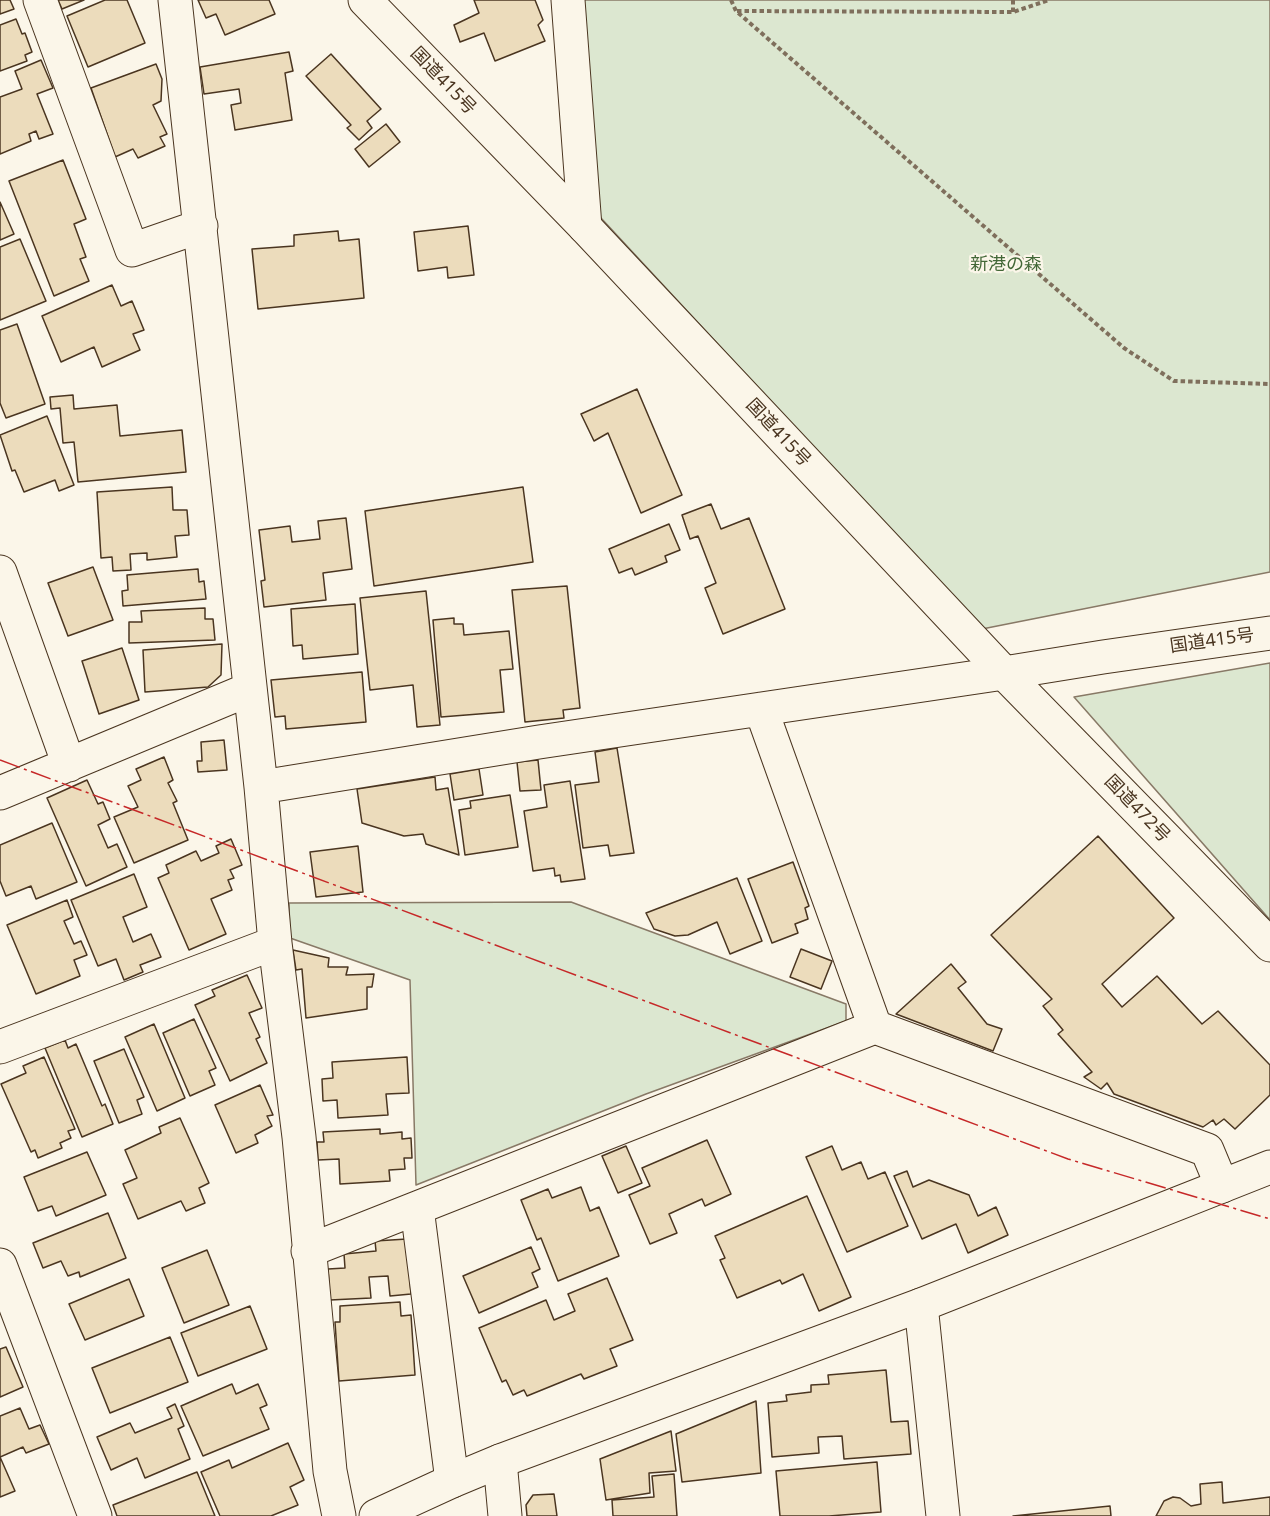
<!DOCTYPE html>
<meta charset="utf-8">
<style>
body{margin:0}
canvas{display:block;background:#fbf6e9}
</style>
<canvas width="1270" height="1516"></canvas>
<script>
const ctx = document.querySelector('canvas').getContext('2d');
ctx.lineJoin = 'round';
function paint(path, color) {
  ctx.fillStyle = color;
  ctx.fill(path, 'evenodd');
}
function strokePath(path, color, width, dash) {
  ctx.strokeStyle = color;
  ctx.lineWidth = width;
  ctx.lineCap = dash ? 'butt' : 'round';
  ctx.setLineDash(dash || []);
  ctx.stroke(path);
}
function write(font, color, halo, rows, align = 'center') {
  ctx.font = font + ' "Noto Sans","Noto Sans JP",sans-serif';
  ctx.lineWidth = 4.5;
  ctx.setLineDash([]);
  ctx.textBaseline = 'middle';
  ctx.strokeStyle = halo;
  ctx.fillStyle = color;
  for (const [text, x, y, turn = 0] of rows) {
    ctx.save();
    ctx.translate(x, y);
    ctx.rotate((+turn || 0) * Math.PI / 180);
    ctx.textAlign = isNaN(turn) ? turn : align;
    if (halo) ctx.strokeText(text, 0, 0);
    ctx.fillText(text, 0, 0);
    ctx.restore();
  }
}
const green = new Path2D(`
 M 583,0 L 1270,0 L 1270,572 L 982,629 L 588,204 Z
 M 1270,663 L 1270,920 L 1074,697 Z
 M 571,902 L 846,1004 L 846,1021 L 646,1094 L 416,1185 L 410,980 L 290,938 L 289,903 Z`);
paint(green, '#dce7d0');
strokePath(green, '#887966', 1.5);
const building = new Path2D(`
 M 0,0 L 10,0 L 14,9 L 0,14 Z
 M 58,0 L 84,0 L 62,9 Z
 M 105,0 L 127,0 L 145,43 L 88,67 L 67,16 Z
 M 198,0 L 269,0 L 275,14 L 225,35 L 216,14 L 206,18 Z
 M 474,0 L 535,0 L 543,20 L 538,25 L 545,41 L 495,61 L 484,33 L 460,42 L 454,25 L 479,13 Z
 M 16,19 L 22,34 L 25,33 L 32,52 L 25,55 L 27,61 L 0,71 L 0,25 Z
 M 289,52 L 293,71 L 285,73 L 292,120 L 235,130 L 231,105 L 241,103 L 239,89 L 204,94 L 200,67 Z
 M 331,54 L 381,109 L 367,121 L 372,128 L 359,140 L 347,128 L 351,125 L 306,76 Z
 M 41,60 L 53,88 L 37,94 L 53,134 L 39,139 L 36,131 L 29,134 L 31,141 L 0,154 L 0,97 L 22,89 L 15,71 Z
 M 156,64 L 162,79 L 161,101 L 153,105 L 167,134 L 160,137 L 165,146 L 138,158 L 133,149 L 115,157 L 91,88 Z
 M 386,124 L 400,142 L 369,167 L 355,149 Z
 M 63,160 L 86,219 L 74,224 L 86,257 L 80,259 L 89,281 L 54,296 L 9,181 Z
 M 0,202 L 14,234 L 0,240 Z
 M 468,226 L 474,275 L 448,278 L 447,267 L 418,271 L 414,232 Z
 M 338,231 L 339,241 L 359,239 L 364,298 L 258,309 L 252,249 L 294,246 L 294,235 Z
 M 20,239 L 46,301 L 0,320 L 0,247 Z
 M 112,285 L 121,306 L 132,301 L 144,330 L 133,334 L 140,350 L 102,367 L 94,347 L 61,362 L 42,316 Z
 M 17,324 L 45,404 L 6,418 L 0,403 L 0,330 Z
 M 637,389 L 682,495 L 641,513 L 608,433 L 594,441 L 581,414 Z
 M 73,395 L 74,409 L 117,405 L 120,436 L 182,430 L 186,472 L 78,482 L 74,442 L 63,443 L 60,408 L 51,409 L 50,397 Z
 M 47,416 L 74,485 L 59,491 L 55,480 L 24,492 L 15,470 L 12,471 L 0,435 Z
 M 172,487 L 173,510 L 187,510 L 189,535 L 175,536 L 177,557 L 147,560 L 147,553 L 130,554 L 131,570 L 113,571 L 112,557 L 101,558 L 97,492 Z
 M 523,487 L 533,562 L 374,586 L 365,511 Z
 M 711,504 L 721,529 L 749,518 L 785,609 L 723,634 L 705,588 L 716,583 L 698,536 L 690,539 L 682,515 Z
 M 346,518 L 352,569 L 323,573 L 326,600 L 264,607 L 261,581 L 265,580 L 259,530 L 290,526 L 292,542 L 320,539 L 318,521 Z
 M 669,524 L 680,550 L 665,556 L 667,562 L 635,575 L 632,568 L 619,573 L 609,549 Z
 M 93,567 L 113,620 L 68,636 L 48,583 Z
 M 198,569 L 199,582 L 204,581 L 206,599 L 123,606 L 122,591 L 128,590 L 127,575 Z
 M 567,586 L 580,708 L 563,710 L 564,718 L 525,722 L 512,590 Z
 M 426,591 L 440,725 L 417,727 L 413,685 L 370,690 L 360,598 Z
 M 355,604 L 358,654 L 303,659 L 302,645 L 293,646 L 291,609 Z
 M 205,608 L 205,619 L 213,619 L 215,640 L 129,643 L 129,622 L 142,622 L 141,611 Z
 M 454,618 L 454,624 L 463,624 L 464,635 L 509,631 L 513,669 L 500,670 L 504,712 L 441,717 L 433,620 Z
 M 222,644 L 221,675 L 208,687 L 145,692 L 143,650 Z
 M 122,648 L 139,700 L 99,714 L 82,661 Z
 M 362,672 L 366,722 L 286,729 L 285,716 L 275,717 L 271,680 Z
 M 224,740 L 227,770 L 198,772 L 197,761 L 202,761 L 201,742 Z
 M 617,748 L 634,853 L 610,856 L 608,845 L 583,848 L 575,785 L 599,782 L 595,752 Z
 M 164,757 L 173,780 L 168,783 L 177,801 L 173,803 L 188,840 L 134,863 L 114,817 L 138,807 L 128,786 L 141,780 L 136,769 Z
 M 538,760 L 541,790 L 520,791 L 517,762 Z
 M 479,769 L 483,795 L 454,800 L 450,774 Z
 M 435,777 L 436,790 L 448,788 L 459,855 L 426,844 L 423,834 L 404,836 L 362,823 L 357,789 Z
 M 87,780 L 98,804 L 103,802 L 110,819 L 98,825 L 108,848 L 117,844 L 127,867 L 86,886 L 47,798 Z
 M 570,781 L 585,879 L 561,882 L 560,875 L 555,876 L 554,868 L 533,871 L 524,811 L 547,807 L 544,785 Z
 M 510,795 L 518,847 L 465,855 L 459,810 L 471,808 L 470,801 Z
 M 52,823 L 77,882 L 36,899 L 31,886 L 6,896 L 0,881 L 0,845 Z
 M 1098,836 L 1174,918 L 1102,984 L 1122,1007 L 1157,976 L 1202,1024 L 1218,1011 L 1270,1065 L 1270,1095 L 1235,1129 L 1224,1119 L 1216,1125 L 1213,1120 L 1203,1127 L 1114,1094 L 1107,1083 L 1101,1089 L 1084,1077 L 1092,1072 L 1058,1034 L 1063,1030 L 1043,1006 L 1052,999 L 991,935 Z
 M 231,839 L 242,865 L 230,870 L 234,878 L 228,880 L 232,890 L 211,899 L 226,934 L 189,950 L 158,878 L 169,873 L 166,865 L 196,851 L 201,861 L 219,853 L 216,846 Z
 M 358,846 L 363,892 L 316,897 L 310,852 Z
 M 793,862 L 809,906 L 805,908 L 808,919 L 795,924 L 798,933 L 772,943 L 748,879 Z
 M 134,874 L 147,907 L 123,917 L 133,942 L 151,934 L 161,957 L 140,965 L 143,972 L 124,980 L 116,959 L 98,966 L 71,900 Z
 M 737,878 L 762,941 L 730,954 L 717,922 L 688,935 L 675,936 L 654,929 L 646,913 Z
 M 67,900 L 73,917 L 64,921 L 74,944 L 81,941 L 87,955 L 74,960 L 80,976 L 36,994 L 7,925 Z
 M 801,949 L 832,961 L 821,989 L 790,977 Z
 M 293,950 L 329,958 L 328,967 L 348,967 L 346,975 L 374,974 L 372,987 L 367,987 L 367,1009 L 306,1018 L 302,969 L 296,970 Z
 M 951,964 L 966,982 L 958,988 L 987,1024 L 1002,1029 L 993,1051 L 896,1014 Z
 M 247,975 L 262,1008 L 249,1013 L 260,1037 L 256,1039 L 267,1063 L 230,1081 L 195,1005 L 215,996 L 212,990 Z
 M 194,1019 L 216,1068 L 209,1071 L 215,1085 L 190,1096 L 163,1033 Z
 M 154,1024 L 185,1098 L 157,1111 L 125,1037 Z
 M 65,1040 L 68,1048 L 76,1044 L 102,1106 L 105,1104 L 113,1124 L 82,1137 L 45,1048 Z
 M 124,1049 L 144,1097 L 137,1100 L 142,1114 L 119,1123 L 94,1061 Z
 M 44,1057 L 75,1129 L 68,1131 L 71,1138 L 60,1143 L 62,1148 L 38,1158 L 35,1150 L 31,1152 L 1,1084 L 26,1073 L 23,1066 Z
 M 407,1057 L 409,1093 L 386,1094 L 388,1115 L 338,1118 L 337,1100 L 323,1101 L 322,1079 L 333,1078 L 332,1062 Z
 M 260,1085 L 273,1115 L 267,1116 L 272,1126 L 255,1135 L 258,1143 L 236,1153 L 215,1105 Z
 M 180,1118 L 209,1183 L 199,1188 L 205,1203 L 186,1211 L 181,1201 L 138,1219 L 123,1184 L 137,1178 L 125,1150 L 161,1133 L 159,1127 Z
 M 380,1129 L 380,1134 L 402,1132 L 402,1139 L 411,1138 L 412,1158 L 404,1158 L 405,1169 L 389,1170 L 390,1181 L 340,1184 L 339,1159 L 318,1160 L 317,1142 L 324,1142 L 323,1132 Z
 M 707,1140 L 731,1194 L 705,1206 L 702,1199 L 669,1214 L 677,1233 L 650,1244 L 629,1195 L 650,1186 L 642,1168 Z
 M 626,1146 L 642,1183 L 618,1193 L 602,1156 Z
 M 832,1146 L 842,1170 L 861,1162 L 868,1179 L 885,1172 L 908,1226 L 847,1252 L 806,1157 Z
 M 87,1152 L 106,1195 L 56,1216 L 52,1206 L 38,1211 L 24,1177 Z
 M 907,1171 L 913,1187 L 929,1180 L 969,1195 L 978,1216 L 996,1207 L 1008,1235 L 968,1253 L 956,1224 L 922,1239 L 894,1176 Z
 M 581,1187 L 590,1211 L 599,1207 L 619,1256 L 558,1281 L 541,1238 L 537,1240 L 521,1200 L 548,1189 L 552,1198 Z
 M 807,1196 L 851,1297 L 819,1311 L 803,1274 L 782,1284 L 780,1280 L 737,1298 L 720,1260 L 725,1258 L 715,1236 Z
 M 108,1213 L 126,1258 L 80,1277 L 79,1272 L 68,1276 L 61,1261 L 43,1268 L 33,1243 Z
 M 407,1239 L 411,1294 L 390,1296 L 388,1276 L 369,1277 L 371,1298 L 330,1300 L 328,1269 L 345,1268 L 344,1254 L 376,1251 L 375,1241 Z
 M 531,1247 L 540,1269 L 532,1273 L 538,1287 L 479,1313 L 463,1276 Z
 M 207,1250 L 229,1305 L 184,1323 L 162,1268 Z
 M 607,1278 L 633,1340 L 610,1349 L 617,1366 L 584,1379 L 581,1374 L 527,1396 L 524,1390 L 513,1395 L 506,1380 L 502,1382 L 479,1328 L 546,1300 L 554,1320 L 575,1311 L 568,1294 Z
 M 129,1279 L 144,1316 L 85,1340 L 69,1304 Z
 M 400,1302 L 401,1316 L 411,1315 L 415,1375 L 339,1381 L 335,1322 L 340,1322 L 340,1306 Z
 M 250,1306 L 267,1349 L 198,1376 L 181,1333 Z
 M 170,1337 L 188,1382 L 110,1413 L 92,1368 Z
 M 6,1347 L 23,1387 L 0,1397 L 0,1349 Z
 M 886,1370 L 891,1422 L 908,1421 L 911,1454 L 844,1459 L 842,1436 L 818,1437 L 819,1453 L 772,1457 L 768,1403 L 787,1401 L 786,1395 L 811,1392 L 811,1385 L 829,1384 L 828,1375 Z
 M 232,1384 L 236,1394 L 258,1384 L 267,1405 L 260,1408 L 269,1429 L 203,1456 L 181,1406 Z
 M 756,1401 L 761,1473 L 682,1482 L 676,1434 Z
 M 175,1404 L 184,1426 L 178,1429 L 190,1459 L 145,1478 L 137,1458 L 111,1470 L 97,1437 L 130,1423 L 135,1433 L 172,1418 L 167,1408 Z
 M 20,1408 L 29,1429 L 40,1425 L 49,1444 L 26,1453 L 23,1447 L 0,1457 L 15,1491 L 0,1497 L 0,1416 Z
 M 671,1431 L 676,1471 L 649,1473 L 650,1493 L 606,1500 L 600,1459 Z
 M 288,1443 L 304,1480 L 290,1487 L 298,1505 L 271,1516 L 220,1516 L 201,1472 L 229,1460 L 232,1468 Z
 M 877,1462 L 881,1512 L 829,1516 L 780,1516 L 776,1471 Z
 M 197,1472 L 215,1516 L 117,1516 L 113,1505 Z
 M 674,1474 L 677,1516 L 613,1516 L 612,1500 L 654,1497 L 652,1476 Z
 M 1222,1482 L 1223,1503 L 1270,1497 L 1270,1516 L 1156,1516 L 1164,1501 L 1173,1497 L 1180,1498 L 1191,1506 L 1201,1504 L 1200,1484 Z
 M 554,1494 L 557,1516 L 527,1516 L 526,1505 L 533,1495 Z
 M 1110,1506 L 1111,1516 L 1013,1516 Z`);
paint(building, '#ecdcbc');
strokePath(building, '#4a3520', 1.5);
const street = new Path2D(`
 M 40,0 L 132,250 L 201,226
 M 175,0 L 261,787 L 275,943 L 299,1137 L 330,1471 L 339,1516
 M 568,0 L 585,227
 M 0,572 L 69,765
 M 761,709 L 875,1027
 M 261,787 L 539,742 L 1004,673
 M 0,793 L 250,689
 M 0,1047 L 275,943
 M 417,1208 L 452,1481
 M 308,1251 L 875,1027 L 1207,1150 L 1222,1186
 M 0,1265 L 95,1516
 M 921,1305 L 943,1516
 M 500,1461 L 505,1516`);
const secondary = new Path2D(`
 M 376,1516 L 452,1481 L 500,1461 L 921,1305 L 1270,1167`);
const highway = new Path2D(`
 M 365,0 L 585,227 L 1004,673 L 1270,945
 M 1004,673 L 1103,657 L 1270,633`);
strokePath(street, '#4a3520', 35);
strokePath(secondary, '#4a3520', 35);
strokePath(highway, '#4a3520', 35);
strokePath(new Path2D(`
 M 731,0 L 736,11 L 1124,348 L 1174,381 L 1270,384
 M 1013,0 L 1013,12
 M 737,11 L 1013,12 L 1049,0`), '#7f6f5c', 4, [4.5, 3]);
strokePath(street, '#fbf6e9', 33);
strokePath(secondary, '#fbf6e9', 33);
strokePath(highway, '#fbf6e9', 33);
strokePath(new Path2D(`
 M 0,760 L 1068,1159 L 1270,1219`), '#c62828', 1.5, [21, 4.5, 3, 4.5]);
write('18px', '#4a3520', '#fbf6e9', [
 ["国道415号",443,81,46],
 ["国道415号",778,433,47],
 ["国道415号",1212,641,-8],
 ["国道472号",1137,809,46]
]);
write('18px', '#436837', '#fbf6e9', [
 ["新港の森",1006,265]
]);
</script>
